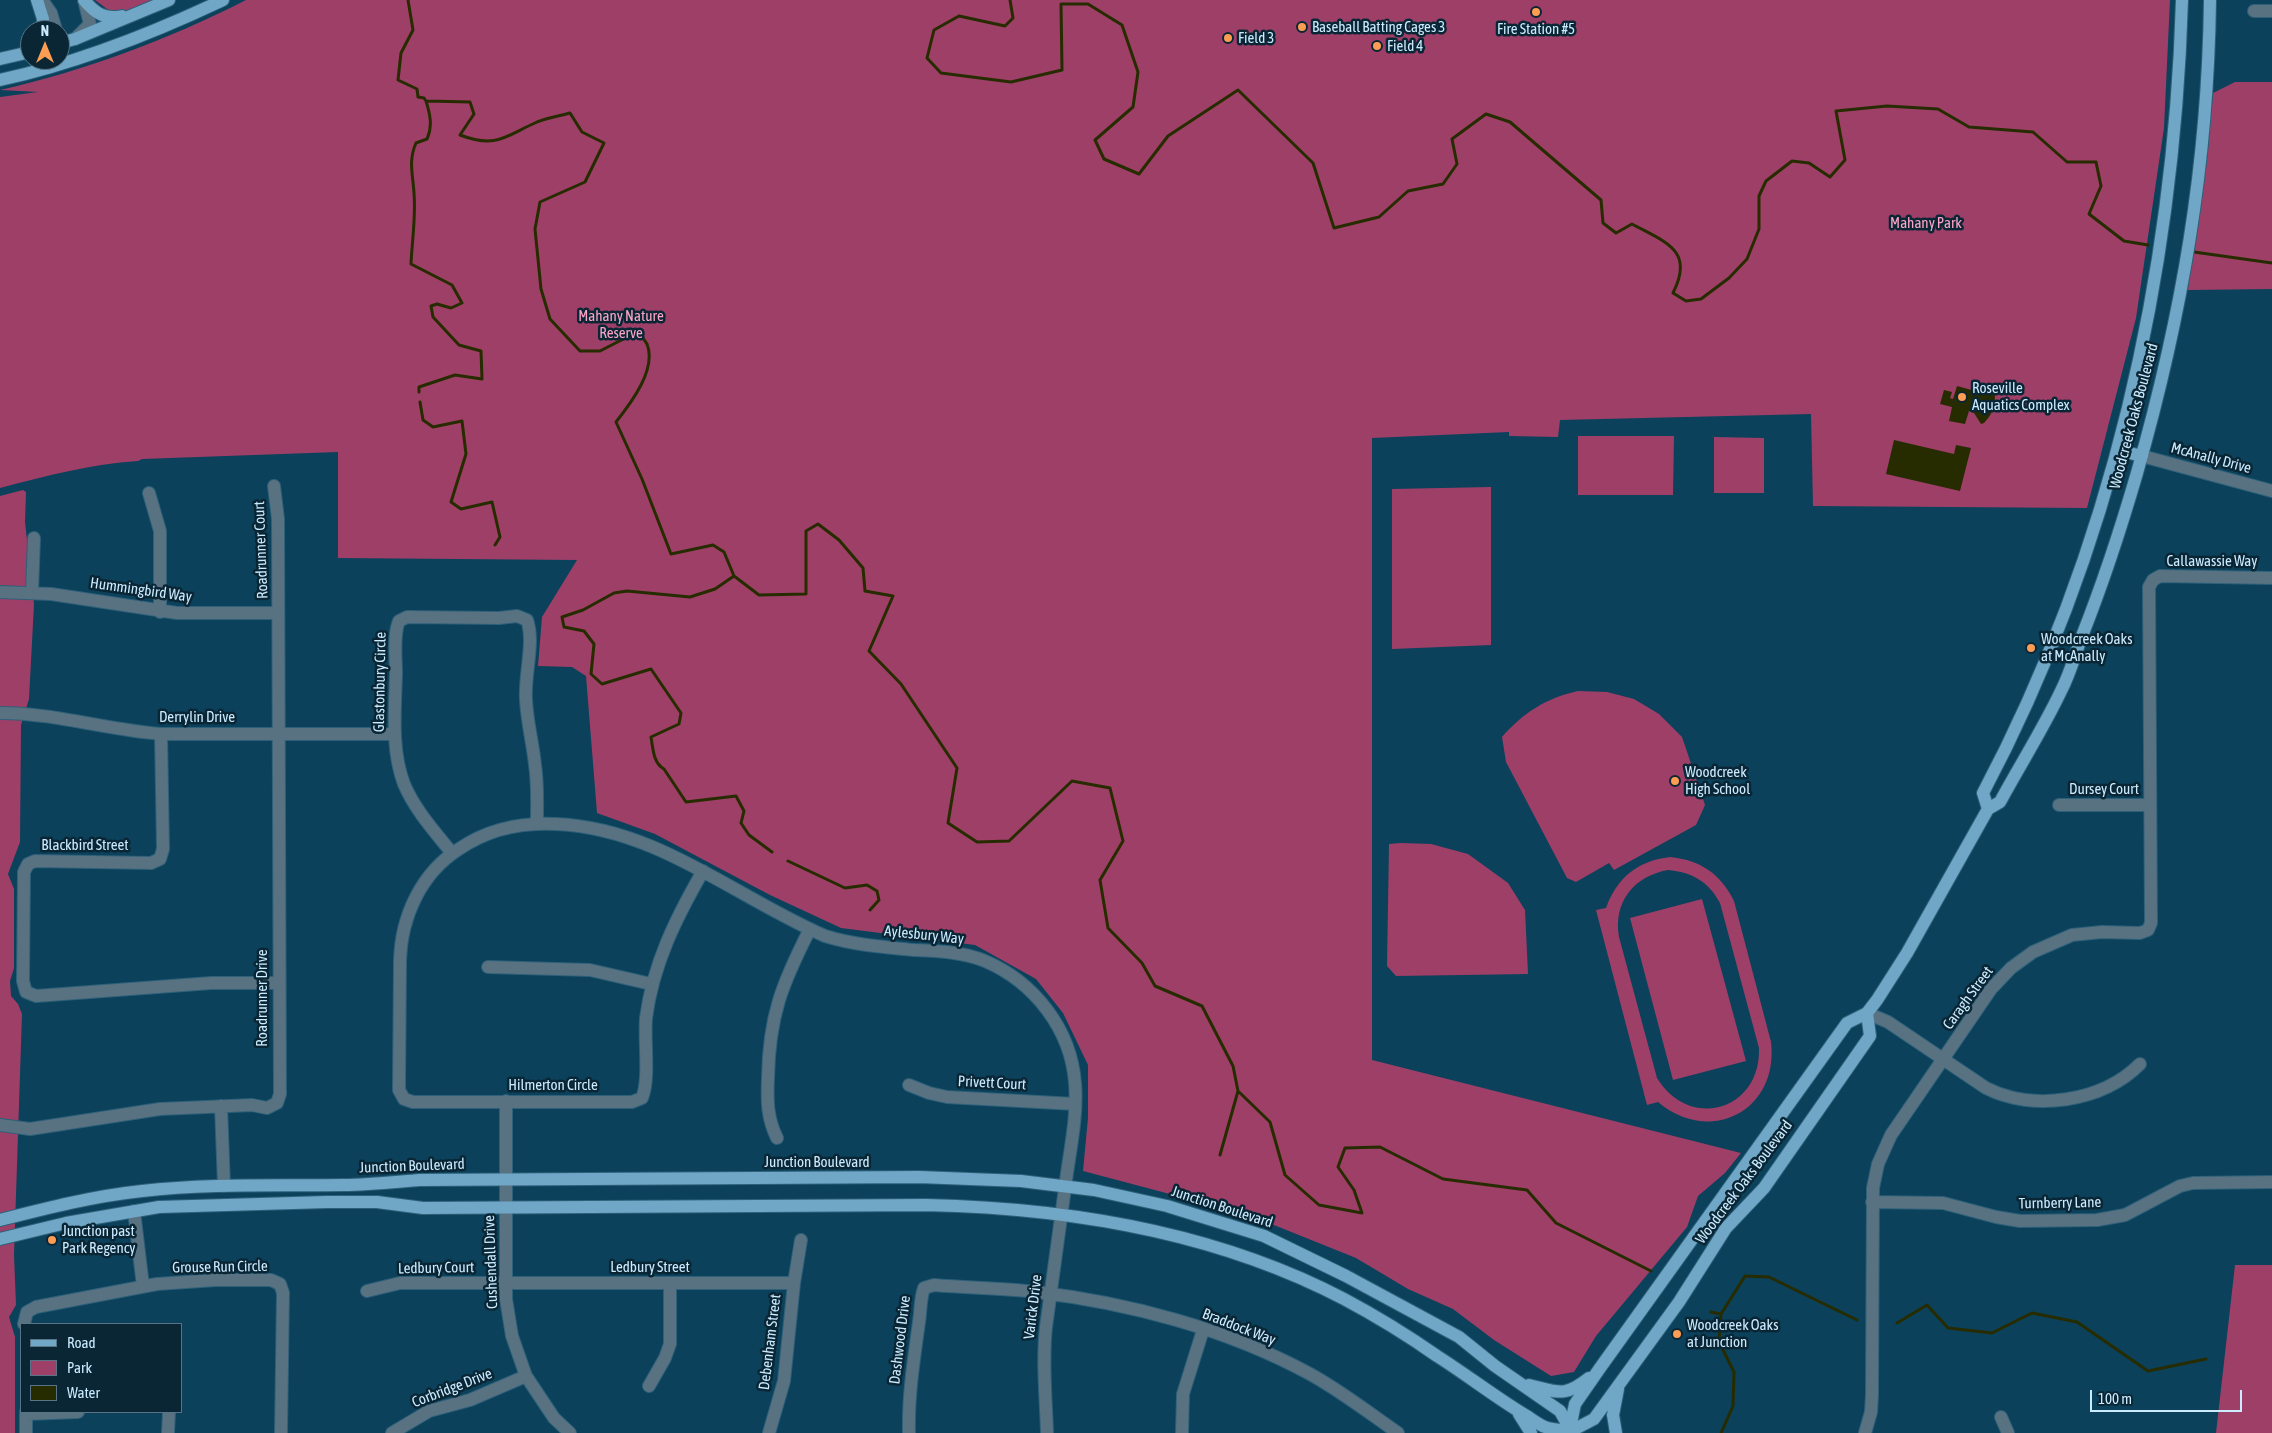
<!DOCTYPE html>
<style>
body{margin:0}
#map{position:relative;width:2272px;height:1433px;overflow:hidden;background:#0b415b;font-family:"Asap Condensed",sans-serif}
canvas{display:block}
.legend{position:absolute;left:20px;top:1323px;width:162px;height:90px;box-sizing:border-box;background:#0a2635;border:1px solid #577586;margin:0;padding:6px 9px;list-style:none;font-size:15px;color:#cbebff}
.legend li{display:flex;align-items:center;gap:10px;height:25px}
.legend b{width:25px;border:1px solid #577586}
.north{position:absolute;left:20px;top:20px;width:50px;height:50px;box-sizing:border-box;background:#0a2635;border:1px solid #577586;border-radius:50%;rotate:0deg;font-size:14px;font-weight:700;line-height:20px;text-align:center;color:#cbebff}
.north::after{content:'';display:block;margin:auto;width:18px;height:22px;background:#fd9d54;clip-path:polygon(50% 0,100% 100%,50% 72%,0 100%)}
.scale{position:absolute;left:2090px;top:1390px;width:152px;height:22px;box-sizing:border-box;border:2px solid #cbebff;border-top:0;padding-left:6px;font-size:15px;line-height:18px;white-space:nowrap;color:#cbebff;-webkit-text-stroke:4px #0a2635;paint-order:stroke}
</style>
<div id="map">
<canvas width="2272" height="1433"></canvas>
<ul class="legend">
<li><b style="height:6px;background:#70a6c6"></b>Road</li>
<li><b style="height:14px;background:#9e3f68"></b>Park</li>
<li><b style="height:14px;background:#272c00"></b>Water</li>
</ul>
<div class="north">N</div>
<div class="scale">100 m</div>
</div>
<script>
const ctx = document.querySelector('canvas').getContext('2d');
ctx.lineJoin = 'round';
function paint(path, color) {
  ctx.fillStyle = color;
  ctx.fill(path, 'evenodd');
}
function strokePath(path, color, width, dash) {
  ctx.strokeStyle = color;
  ctx.lineWidth = width;
  ctx.lineCap = dash ? 'butt' : 'round';
  ctx.setLineDash(dash || []);
  ctx.stroke(path);
}
function write(font, color, halo, rows, align = 'center') {
  ctx.font = font + ' "Asap Condensed",sans-serif';
  ctx.lineWidth = 5;
  ctx.setLineDash([]);
  ctx.textBaseline = 'middle';
  ctx.strokeStyle = halo;
  ctx.fillStyle = color;
  for (const [text, x, y, turn = 0] of rows) {
    ctx.save();
    ctx.translate(x, y);
    ctx.rotate((+turn || 0) * Math.PI / 180);
    ctx.textAlign = isNaN(turn) ? turn : align;
    if (halo) ctx.strokeText(text, 0, 0);
    ctx.fillText(text, 0, 0);
    ctx.restore();
  }
}
paint(new Path2D(`
 M 95,0 L 154,0 L 125,12 L 111,12 Z
 M 246,0 L 2170,0 L 2164,128 L 2136,318 L 2087,508 L 1813,506 L 1811,414 L 1560,420 L 1558,437 L 1509,436 L 1509,432 L 1372,438 L 1372,1060 L 1741,1153 L 1725,1173 L 1698,1196 L 1687,1227 L 1596,1336 L 1574,1372 L 1551,1376 L 1494,1340 L 1453,1309 L 1408,1289 L 1356,1258 L 1249,1215 L 1083,1171 L 1088,1118 L 1088,1065 L 1063,1013 L 1036,979 L 975,945 L 841,928 L 770,895 L 655,834 L 597,813 L 586,676 L 572,667 L 538,666 L 542,617 L 577,560 L 338,558 L 338,452 L 142,459 L 138,461 C 91,464 45,476 0,488 L 0,97 L 38,92 L 0,90 C 87,70 167,40 246,0 Z
 M 2235,82 L 2272,82 L 2272,289 L 2188,290 L 2189,271 L 2207,159 L 2213,93 Z
 M 1578,436 L 1674,436 L 1673,495 L 1578,495 Z
 M 1714,437 L 1764,438 L 1764,493 L 1714,493 Z
 M 1491,487 L 1491,645 L 1392,649 L 1392,489 Z
 M 23,490 L 26,492 L 25,522 L 34,604 L 29,699 L 21,725 L 20,842 L 8,874 L 14,889 L 14,968 L 10,981 L 11,996 L 18,1004 L 22,1014 L 14,1255 L 16,1305 L 9,1317 L 15,1337 L 15,1433 L 0,1433 L 0,496 Z
 M 1578,691 L 1607,692 L 1634,699 L 1659,714 L 1682,737 L 1705,805 L 1696,825 L 1614,870 L 1609,863 L 1576,882 L 1567,878 L 1506,762 L 1502,737 C 1523,713 1546,698 1578,691 Z
 M 1401,843 L 1431,844 L 1468,854 L 1508,883 L 1525,910 L 1528,974 L 1396,976 L 1387,966 L 1389,844 Z
 M 1670,857 C 1700,860 1721,874 1734,901 L 1771,1042 C 1779,1111 1710,1146 1658,1102 L 1647,1105 L 1596,910 L 1606,908 C 1617,878 1637,861 1670,857 ZM 1668,870 C 1692,872 1709,882 1720,903 L 1759,1048 C 1761,1111 1689,1131 1657,1078 L 1619,937 C 1613,902 1634,876 1668,870 Z
 M 1702,899 L 1746,1061 L 1673,1080 L 1630,918 Z
 M 2235,1265 L 2272,1265 L 2272,1433 L 2216,1433 Z`), '#9e3f68');
paint(new Path2D(`
 M 1991,385 C 1999,398 1994,413 1984,423 L 1981,424 L 1974,413 L 1969,411 L 1965,424 L 1949,421 L 1952,407 L 1940,404 L 1944,390 L 1952,392 L 1950,398 L 1953,399 L 1957,386 L 1979,392 Z
 M 1894,440 L 1954,454 L 1956,445 L 1971,448 L 1960,491 L 1886,474 Z`), '#272c00');
strokePath(new Path2D(`
 M 408,0 L 413,30 L 401,53 L 398,80 L 417,89 L 418,97 L 424,98 L 426,101 L 470,102 L 474,114 L 460,135 C 497,149 505,136 537,122 C 547,118 559,116 570,113 L 582,132 L 604,143 L 585,182 L 540,202 L 535,229 L 541,289 L 550,319 L 580,351 L 600,351 L 637,332 C 640,335 645,340 647,344 C 657,369 631,403 616,422 L 642,479 L 671,554 L 713,545 L 724,552 L 734,576 L 759,595 L 806,594 L 806,531 L 818,524 L 839,540 L 863,568 L 865,591 L 893,596 L 869,651 L 901,684 L 957,768 L 948,823 L 977,842 L 1009,841 L 1072,781 L 1110,788 L 1123,841 L 1100,880 L 1108,928 L 1142,963 L 1155,986 L 1202,1006 L 1233,1066 L 1238,1091 L 1270,1122 L 1285,1175 L 1319,1205 L 1362,1213 L 1354,1190 L 1338,1167 L 1345,1148 L 1380,1147 L 1443,1179 L 1527,1190 L 1556,1223 L 1651,1271
 M 1010,0 L 1013,18 L 1005,26 L 959,16 L 934,30 L 927,58 L 941,73 L 1011,82 L 1062,70 L 1061,4 L 1088,4 L 1122,25 L 1138,72 L 1133,107 L 1095,140 L 1104,159 L 1139,174 L 1168,136 L 1238,90 L 1313,163 L 1334,228 L 1379,217 L 1408,191 L 1443,184 L 1457,164 L 1452,139 L 1486,114 L 1510,122 L 1601,200 L 1603,223 L 1616,233 L 1632,224 C 1665,242 1695,250 1673,293 L 1686,301 L 1701,299 L 1729,278 L 1747,259 L 1759,229 L 1759,196 L 1766,181 L 1792,161 L 1809,163 L 1830,177 L 1845,160 L 1836,111 L 1887,106 L 1938,109 L 1969,127 L 2033,132 L 2067,162 L 2096,162 L 2101,186 L 2089,214 L 2124,241 L 2148,245
 M 2194,252 L 2272,263
 M 419,392 L 419,387 L 455,375 L 482,379 L 481,351 L 459,345 L 433,317 L 431,306 L 437,304 L 451,308 L 462,303 L 452,285 L 411,264 C 412,241 416,217 414,193 C 413,175 408,161 416,143 L 427,139 C 433,126 430,114 426,101
 M 420,402 L 423,420 L 433,427 L 462,421 L 466,454 L 451,502 L 461,509 L 492,502 L 500,537 L 495,545
 M 734,576 L 715,589 L 690,597 L 627,591 L 614,593 L 583,610 L 562,617 L 564,627 L 584,631 L 594,644 L 591,674 L 602,684 L 651,669 L 681,713 L 679,724 L 651,737 C 653,748 653,763 664,769 L 686,802 L 736,796 L 744,811 L 741,823 L 749,835 L 772,852
 M 788,861 L 845,888 L 867,885 L 877,891 L 879,900 L 870,910
 M 1220,1155 L 1238,1091
 M 1711,1312 L 1721,1314 L 1745,1276 L 1769,1277 L 1857,1320
 M 1897,1323 L 1927,1305 L 1948,1328 L 1992,1333 L 2032,1313 L 2077,1322 L 2148,1371 L 2206,1359
 M 1721,1433 L 1733,1406 L 1734,1372 L 1719,1342 L 1721,1314`), '#272c00', 3);
const minor = new Path2D(`
 M 42,0 L 51,13 L 56,30
 M 2254,11 L 2272,11
 M 75,39 L 90,24 L 84,0
 M 2142,456 L 2272,491
 M 149,493 L 160,531 L 160,612
 M 0,592 L 51,594 L 177,613 L 278,613
 M 32,592 L 34,538
 M 0,713 C 55,713 107,730 161,734 L 395,734
 M 161,734 L 163,849 L 160,859 L 151,863 L 35,861 L 28,864 L 24,872 L 23,981 L 26,992 L 36,996 L 211,983 L 278,983
 M 2059,805 L 2150,805
 M 452,853 C 435,832 415,810 404,784 C 391,750 395,710 396,674 C 396,658 393,635 399,621 L 407,617 L 499,618 L 517,616 L 527,620 C 535,642 524,676 526,700 C 527,722 533,744 535,765 C 538,784 537,804 537,823
 M 703,871 C 676,918 653,964 646,1018 C 644,1041 650,1079 642,1098 L 632,1102 L 413,1102 L 404,1099 L 399,1090 L 400,961 C 401,917 421,873 459,849 C 488,829 520,822 556,824 C 657,828 735,897 825,936 C 854,945 884,947 914,950 C 938,951 963,952 985,961 C 1034,982 1071,1029 1075,1083 C 1078,1117 1069,1154 1065,1188 C 1059,1235 1052,1281 1046,1327 C 1042,1362 1046,1398 1047,1433
 M 488,967 L 590,970 L 651,984
 M 1867,1013 L 1888,1022 L 1986,1088 C 2033,1112 2102,1102 2140,1064
 M 909,1085 L 929,1093 L 947,1097 L 1075,1104
 M 506,1101 L 506,1299 L 512,1336 L 526,1376 L 554,1418 L 570,1433
 M 221,1106 L 224,1186
 M 0,1125 L 30,1129 L 160,1109 L 252,1105 L 267,1108 L 277,1103 L 280,1094 L 278,519 L 274,486
 M 777,1138 C 767,1118 767,1100 768,1078 C 769,1016 782,984 810,929
 M 1872,1202 L 1943,1203 L 1996,1217 L 2020,1221 L 2097,1220 L 2125,1215 L 2180,1186 L 2193,1183 L 2272,1182
 M 134,1211 L 143,1286
 M 367,1291 L 400,1283 L 794,1283
 M 24,1324 L 27,1312 L 36,1307 L 157,1284 L 216,1280 L 271,1280 L 280,1284 L 283,1293 L 281,1433
 M 649,1386 L 665,1358 L 670,1344 L 670,1283
 M 26,1414 L 78,1412
 M 2001,1417 L 2008,1433
 M 26,1433 L 26,1412
 M 168,1433 L 169,1412
 M 392,1433 L 429,1411 L 470,1400 L 526,1376
 M 769,1433 L 784,1381 L 794,1283 L 801,1240
 M 909,1433 C 908,1395 914,1359 919,1322 C 921,1310 920,1299 924,1288 L 934,1285 C 968,1288 1002,1288 1036,1292 C 1130,1303 1227,1329 1310,1374 C 1341,1391 1369,1413 1398,1433
 M 1182,1433 L 1183,1394 L 1203,1330
 M 1865,1433 L 1871,1412 L 1872,1395 L 1873,1188 L 1878,1164 L 1891,1135 L 1991,989 L 2011,968 L 2033,952 L 2072,935 L 2102,932 L 2140,933 L 2148,930 L 2151,923 L 2149,587 L 2153,580 L 2160,576 L 2272,578`);
const major = new Path2D(`
 M 37,0 L 43,19 L 42,30
 M 84,0 C 95,13 105,20 122,16
 M 60,43 L 75,39 L 169,0
 M 0,59 L 30,52
 M 0,80 C 78,63 151,34 223,0
 M 2117,450 L 2142,456
 M 1988,809 L 1983,793 C 2112,550 2174,274 2182,0
 M 0,1220 C 47,1208 94,1196 142,1191 C 209,1183 277,1186 344,1185 C 369,1185 395,1182 420,1180 L 919,1177 L 1021,1181 L 1094,1190 L 1167,1206 L 1264,1236 L 1346,1276 L 1459,1337 L 1495,1366 L 1560,1411 L 1571,1431 L 1574,1433
 M 0,1239 L 66,1223 L 159,1207 L 327,1202 L 377,1202 L 423,1208 L 926,1205 C 1068,1208 1216,1232 1344,1299 C 1376,1316 1407,1335 1437,1356 C 1467,1375 1495,1397 1525,1415 C 1532,1419 1540,1426 1548,1428 C 1555,1430 1564,1430 1571,1431
 M 1529,1385 C 1558,1392 1564,1398 1589,1378
 M 1519,1414 L 1531,1433
 M 1571,1431 L 1594,1419 L 1679,1302 L 1726,1228 L 1764,1188 L 1870,1036 L 1867,1013
 M 1569,1433 L 1575,1404 L 1600,1368 L 1847,1023 L 1867,1013 L 1877,1000 L 1907,953 L 1988,809 L 2000,802 C 2020,765 2043,729 2061,691 C 2070,674 2075,655 2082,636 C 2103,583 2121,528 2137,473 C 2182,315 2208,165 2210,0
 M 1616,1433 L 1613,1415 L 1618,1389`);
strokePath(minor, '#2e6079', 14);
strokePath(major, '#2e6079', 14);
strokePath(minor, '#587282', 12);
strokePath(major, '#70a6c6', 12);
for (const [x, y, r, color] of [
 [1536,12,5,"#fd9d54"],
 [1302,27,5,"#fd9d54"],
 [1228,38,5,"#fd9d54"],
 [1377,46,5,"#fd9d54"],
 [1962,397,5,"#fd9d54"],
 [2031,648,5,"#fd9d54"],
 [1675,781,5,"#fd9d54"],
 [52,1240,5,"#fd9d54"],
 [1677,1334,5,"#fd9d54"]
]) {
  const dot = new Path2D();
  dot.arc(x, y, r, 0, 2 * Math.PI);
  ctx.fillStyle = color;
  ctx.fill(dot);
  strokePath(dot, '#0a2635', 2);
}
write('15px', '#cbebff', '#0a2635', [
 ["Baseball Batting Cages 3",1312,27],
 ["Fire Station #5",1536,29,"center"],
 ["Field 3",1238,38],
 ["Field 4",1387,46],
 ["Roseville",1972,388],
 ["Aquatics Complex",1972,405],
 ["Woodcreek Oaks",2041,639],
 ["at McAnally",2041,656],
 ["Woodcreek",1685,772],
 ["High School",1685,789],
 ["Junction past",62,1231],
 ["Park Regency",62,1248],
 ["Woodcreek Oaks",1687,1325],
 ["at Junction",1687,1342]
], 'left');
write('15px', '#fea4c6', '#0a2635', [
 ["Mahany Park",1926,223],
 ["Mahany Nature",621,316],
 ["Reserve",621,333]
]);
write('15px', '#cbebff', '#0a2635', [
 ["Woodcreek Oaks Boulevard",2134,416,-75],
 ["McAnally Drive",2211,458,15],
 ["Roadrunner Court",261,550,-92],
 ["Callawassie Way",2212,561],
 ["Hummingbird Way",141,590,8],
 ["Glastonbury Circle",380,682,-89],
 ["Derrylin Drive",197,717],
 ["Dursey Court",2104,789],
 ["Blackbird Street",85,845],
 ["Aylesbury Way",924,935,6],
 ["Roadrunner Drive",262,998,-90],
 ["Caragh Street",1968,998,-54],
 ["Privett Court",992,1083,3],
 ["Hilmerton Circle",553,1085],
 ["Junction Boulevard",817,1162],
 ["Junction Boulevard",412,1166,-2],
 ["Woodcreek Oaks Boulevard",1744,1182,-53],
 ["Turnberry Lane",2060,1203,-1],
 ["Junction Boulevard",1222,1207,18],
 ["Cushendall Drive",491,1262,-92],
 ["Grouse Run Circle",220,1267,-1],
 ["Ledbury Street",650,1267],
 ["Ledbury Court",436,1268,-1],
 ["Varick Drive",1033,1307,-83],
 ["Braddock Way",1239,1327,21],
 ["Dashwood Drive",900,1340,-83],
 ["Debenham Street",770,1342,-83],
 ["Corbridge Drive",452,1388,-21]
]);
</script>
